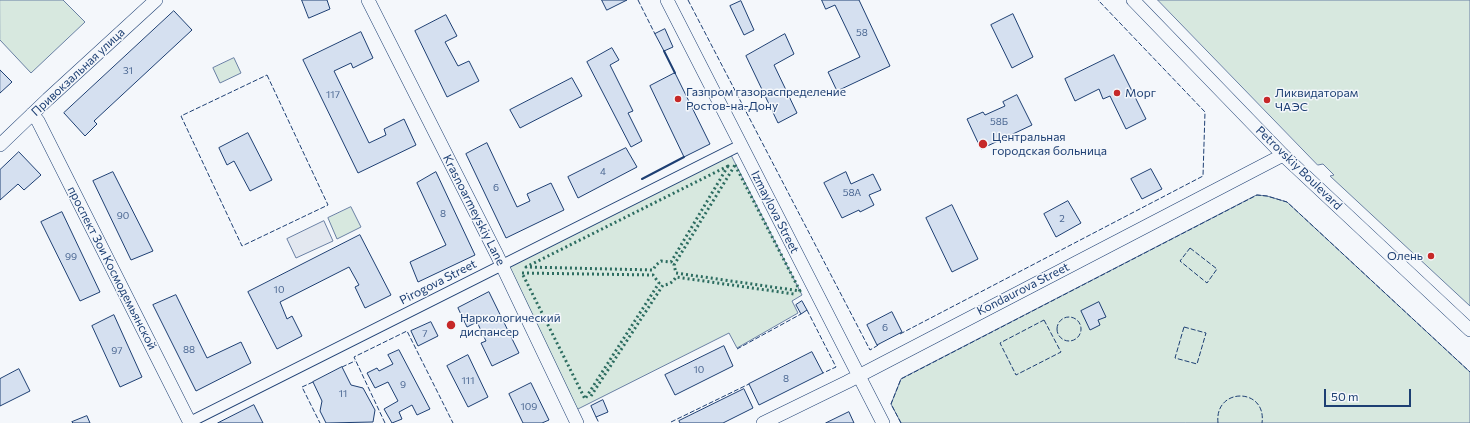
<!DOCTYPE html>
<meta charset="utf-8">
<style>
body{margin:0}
#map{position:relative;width:1470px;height:423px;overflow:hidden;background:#f4f7fb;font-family:Commissioner,sans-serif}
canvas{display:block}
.scale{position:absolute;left:1324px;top:389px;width:87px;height:18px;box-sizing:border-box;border:2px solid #1d3f73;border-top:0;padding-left:5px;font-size:12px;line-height:14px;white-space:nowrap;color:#1d3f73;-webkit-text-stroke:3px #f4f7fb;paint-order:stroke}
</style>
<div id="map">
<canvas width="1470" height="423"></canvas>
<div class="scale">50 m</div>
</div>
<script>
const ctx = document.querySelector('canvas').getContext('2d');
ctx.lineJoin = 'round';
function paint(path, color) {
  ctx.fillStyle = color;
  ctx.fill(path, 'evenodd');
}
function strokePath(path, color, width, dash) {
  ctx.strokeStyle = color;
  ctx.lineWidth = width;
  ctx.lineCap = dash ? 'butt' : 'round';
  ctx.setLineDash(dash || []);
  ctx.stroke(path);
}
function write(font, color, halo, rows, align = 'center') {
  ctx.font = font + ' Commissioner,sans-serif';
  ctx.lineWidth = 3;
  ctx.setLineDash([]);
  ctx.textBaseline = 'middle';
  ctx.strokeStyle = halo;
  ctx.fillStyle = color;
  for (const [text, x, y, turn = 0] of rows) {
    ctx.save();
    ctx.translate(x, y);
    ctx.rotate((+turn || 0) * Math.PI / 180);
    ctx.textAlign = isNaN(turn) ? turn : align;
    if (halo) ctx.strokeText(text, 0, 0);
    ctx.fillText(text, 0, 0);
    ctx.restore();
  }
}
const green = new Path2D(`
 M 0,0 L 63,0 L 85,22 L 31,73 L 0,40 Z
 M 1158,0 L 1470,0 L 1470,306 L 1330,176 L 1334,175 L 1323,164 L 1318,165 Z
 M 234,58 L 241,73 L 220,83 L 213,68 Z
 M 729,151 L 802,295 L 792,301 L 798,313 L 737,348 L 729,333 L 574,411 L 503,265 Z
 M 1257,195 L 1267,196 L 1287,202 L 1470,372 L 1470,423 L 901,423 L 891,404 L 901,379 Z
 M 351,207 L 361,227 L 337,239 L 328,218 Z`);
paint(green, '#d7e8df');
strokePath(green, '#687fa3', 1);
const parking = new Path2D(`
 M 324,221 L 333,241 L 296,258 L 287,239 Z`);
paint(parking, '#e3e8f0');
strokePath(parking, '#687fa3', 1);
const building = new Path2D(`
 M 302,0 L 327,0 L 330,9 L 309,18 Z
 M 602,0 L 627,0 L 607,10 Z
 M 822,0 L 859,0 L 890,66 L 837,91 L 828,72 L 860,57 L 835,5 L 826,9 Z
 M 741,1 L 754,30 L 744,35 L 730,6 Z
 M 174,11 L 192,30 L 94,121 L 97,124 L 85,136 L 64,113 Z
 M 1013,14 L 1033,57 L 1012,68 L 991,25 Z
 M 446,15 L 457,36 L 445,42 L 458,66 L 469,61 L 479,81 L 447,97 L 415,31 Z
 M 665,29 L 673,47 L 664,51 L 655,34 Z
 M 361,32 L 373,58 L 353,68 L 351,63 L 334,71 L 369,143 L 386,135 L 384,129 L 404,119 L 416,145 L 358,173 L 303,60 Z
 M 785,34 L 794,54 L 774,65 L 797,113 L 778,123 L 746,56 Z
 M 612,48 L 619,60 L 610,65 L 633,111 L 628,113 L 642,141 L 631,147 L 587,62 Z
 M 1114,55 L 1146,119 L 1126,129 L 1110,96 L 1103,99 L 1099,89 L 1075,101 L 1065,79 Z
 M 0,70 L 12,82 L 0,93 Z
 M 675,73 L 710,144 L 684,157 L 650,86 Z
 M 572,78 L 582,96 L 520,128 L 510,110 Z
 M 1017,95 L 1032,125 L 981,149 L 967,119 L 983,112 L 985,115 L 1005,106 L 1003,102 Z
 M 248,133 L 272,180 L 250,191 L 234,161 L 227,165 L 219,148 Z
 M 487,143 L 517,207 L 530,201 L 527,194 L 551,183 L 564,210 L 506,238 L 466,154 Z
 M 626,148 L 637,167 L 578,198 L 568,177 Z
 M 19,152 L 41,175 L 24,190 L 18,184 L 0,200 L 0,170 Z
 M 1151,169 L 1162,189 L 1142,199 L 1131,179 Z
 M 113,172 L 153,251 L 131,260 L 93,181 Z
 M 436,172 L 475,255 L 418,282 L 410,262 L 446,245 L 417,183 Z
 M 846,172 L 851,184 L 873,174 L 881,190 L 869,195 L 874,205 L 860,212 L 859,210 L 842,218 L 824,183 Z
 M 1068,201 L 1081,223 L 1056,237 L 1044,214 Z
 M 952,205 L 978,259 L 952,272 L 926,218 Z
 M 62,212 L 100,292 L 80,301 L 41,222 Z
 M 360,235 L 391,295 L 365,308 L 355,287 L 359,285 L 349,267 L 280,302 L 287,319 L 292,316 L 302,336 L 277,349 L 248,292 Z
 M 489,292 L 519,353 L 492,366 L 481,343 L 486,341 L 477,322 L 467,327 L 458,308 Z
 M 176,295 L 207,358 L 241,342 L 251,363 L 196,391 L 153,305 Z
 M 802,301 L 807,310 L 801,314 L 796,305 Z
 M 1099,302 L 1106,317 L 1098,320 L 1100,325 L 1090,330 L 1081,311 Z
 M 892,312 L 902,332 L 877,345 L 867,325 Z
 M 114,315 L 142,377 L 120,387 L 92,326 Z
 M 431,322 L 438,336 L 418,346 L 411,331 Z
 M 724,346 L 733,366 L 675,395 L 665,375 Z
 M 399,350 L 430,409 L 417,415 L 412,405 L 399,412 L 402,419 L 392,423 L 384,409 L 398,401 L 388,382 L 375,388 L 367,373 L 377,368 L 379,371 L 393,364 L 388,355 Z
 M 812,352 L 823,373 L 759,405 L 749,384 Z
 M 468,355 L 488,397 L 468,407 L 447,366 Z
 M 342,367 L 351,385 L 363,388 L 375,410 L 373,422 L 326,423 L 320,411 L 322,401 L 313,382 Z
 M 19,369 L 30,391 L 0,406 L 0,379 Z
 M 531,383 L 549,420 L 542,423 L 523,423 L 509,394 Z
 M 744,389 L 753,408 L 723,423 L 680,423 L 679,421 Z
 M 603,400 L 608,412 L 596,417 L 591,406 Z
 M 254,405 L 263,423 L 218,423 Z
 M 849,412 L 854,423 L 826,423 Z
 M 87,416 L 90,423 L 73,423 L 72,422 Z`);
paint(building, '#d5e0f0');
strokePath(building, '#1d3f73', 1);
const minor = new Path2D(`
 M 190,422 L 741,145`);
const tertiary = new Path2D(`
 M 368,0 L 497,255 L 577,423
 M 667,0 L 883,423
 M 1133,0 L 1283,155 L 1470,330
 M 32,114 L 38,121 L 190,423
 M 0,145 L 48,99 L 156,0
 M 763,423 L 847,382 L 1283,155`);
strokePath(minor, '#1d3f73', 12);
strokePath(tertiary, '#1d3f73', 14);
strokePath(minor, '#f4f7fb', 10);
strokePath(tertiary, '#f4f7fb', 13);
strokePath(new Path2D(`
 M 735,165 L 800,291 L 676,273 L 674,265 Z
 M 728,166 L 671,262 L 661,261 L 656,265 L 653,270 L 526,267 Z
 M 522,273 L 653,275 L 659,283 L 585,399 Z
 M 591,396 L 663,285 C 669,285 673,282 676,277 L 794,294`), '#2c6c60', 3, [2, 3]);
strokePath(new Path2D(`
 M 638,0 L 655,34
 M 688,0 L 870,350 L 880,344
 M 267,75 L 328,205 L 242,246 L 181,116 Z
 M 1190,248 L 1217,269 L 1207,283 L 1180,261 Z
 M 807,310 L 836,367 L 823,373
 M1057 329a12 12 0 1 1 24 0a12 12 0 1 1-24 0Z
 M 1044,320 L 1061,352 L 1016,375 L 1000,343 Z
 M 1184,327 L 1206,333 L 1197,364 L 1175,358 Z
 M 900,334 L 1203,176 L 1205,112 L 1098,0
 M 737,349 L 801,314
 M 342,367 L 355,361
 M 313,382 L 302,387 L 320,423
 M 596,417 L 599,423
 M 671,422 L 749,384
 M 385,423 L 354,357 L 407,331 L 453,423
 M 901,423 L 891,404 L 901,379 L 1257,195 L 1267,196 L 1287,202 L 1470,372
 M 1218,423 C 1214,387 1267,387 1262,423`), '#1d3f73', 1, [5, 2]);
strokePath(new Path2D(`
 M 664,51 L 675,73
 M 642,179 L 684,157`), '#1d3f73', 2);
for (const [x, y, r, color] of [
 [1117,93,4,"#c62828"],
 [678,99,4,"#c62828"],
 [1267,100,4,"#c62828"],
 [983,144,5,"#c62828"],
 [1431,256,4,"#c62828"],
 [451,325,5,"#c62828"]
]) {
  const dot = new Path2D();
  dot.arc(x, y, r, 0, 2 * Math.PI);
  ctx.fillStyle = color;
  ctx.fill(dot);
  strokePath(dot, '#f4f7fb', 1.5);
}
write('10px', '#4b6792', null, [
 ["58",862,33],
 ["31",128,71],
 ["117",333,95],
 ["58Б",999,122],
 ["4",603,172],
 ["6",496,188],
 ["58А",852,193],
 ["8",443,214],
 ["90",123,216],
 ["2",1062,219],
 ["99",71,257],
 ["10",279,290],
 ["6",885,328],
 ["7",425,334],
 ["88",189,350],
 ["97",117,351],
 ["10",699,370],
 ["8",786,379],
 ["111",468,381],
 ["9",403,385],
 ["11",343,394],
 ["109",529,407]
]);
write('12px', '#1d3f73', '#f4f7fb', [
 ["Привокзальная улица",78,72,-43],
 ["Petrovskiy Boulevard",1299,168,44],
 ["Krasnoarmeyskiy Lane",474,210,63],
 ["Izmaylova Street",775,212,63],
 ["проспект Зои Космодемьянской",112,268,63],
 ["Pirogova Street",438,282,-27],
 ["Kondaurova Street",1023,289,-27]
]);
write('12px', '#1d3f73', '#f4f7fb', [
 ["Газпром газораспределение",686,92],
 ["Ростов-на-Дону",686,106],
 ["Морг",1125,93],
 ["Ликвидаторам",1275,93],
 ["ЧАЭС",1275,107],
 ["Центральная",992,137],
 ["городская больница",992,151],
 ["Олень",1423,256,"right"],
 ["Наркологический",460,318],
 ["диспансер",460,332]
], 'left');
</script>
